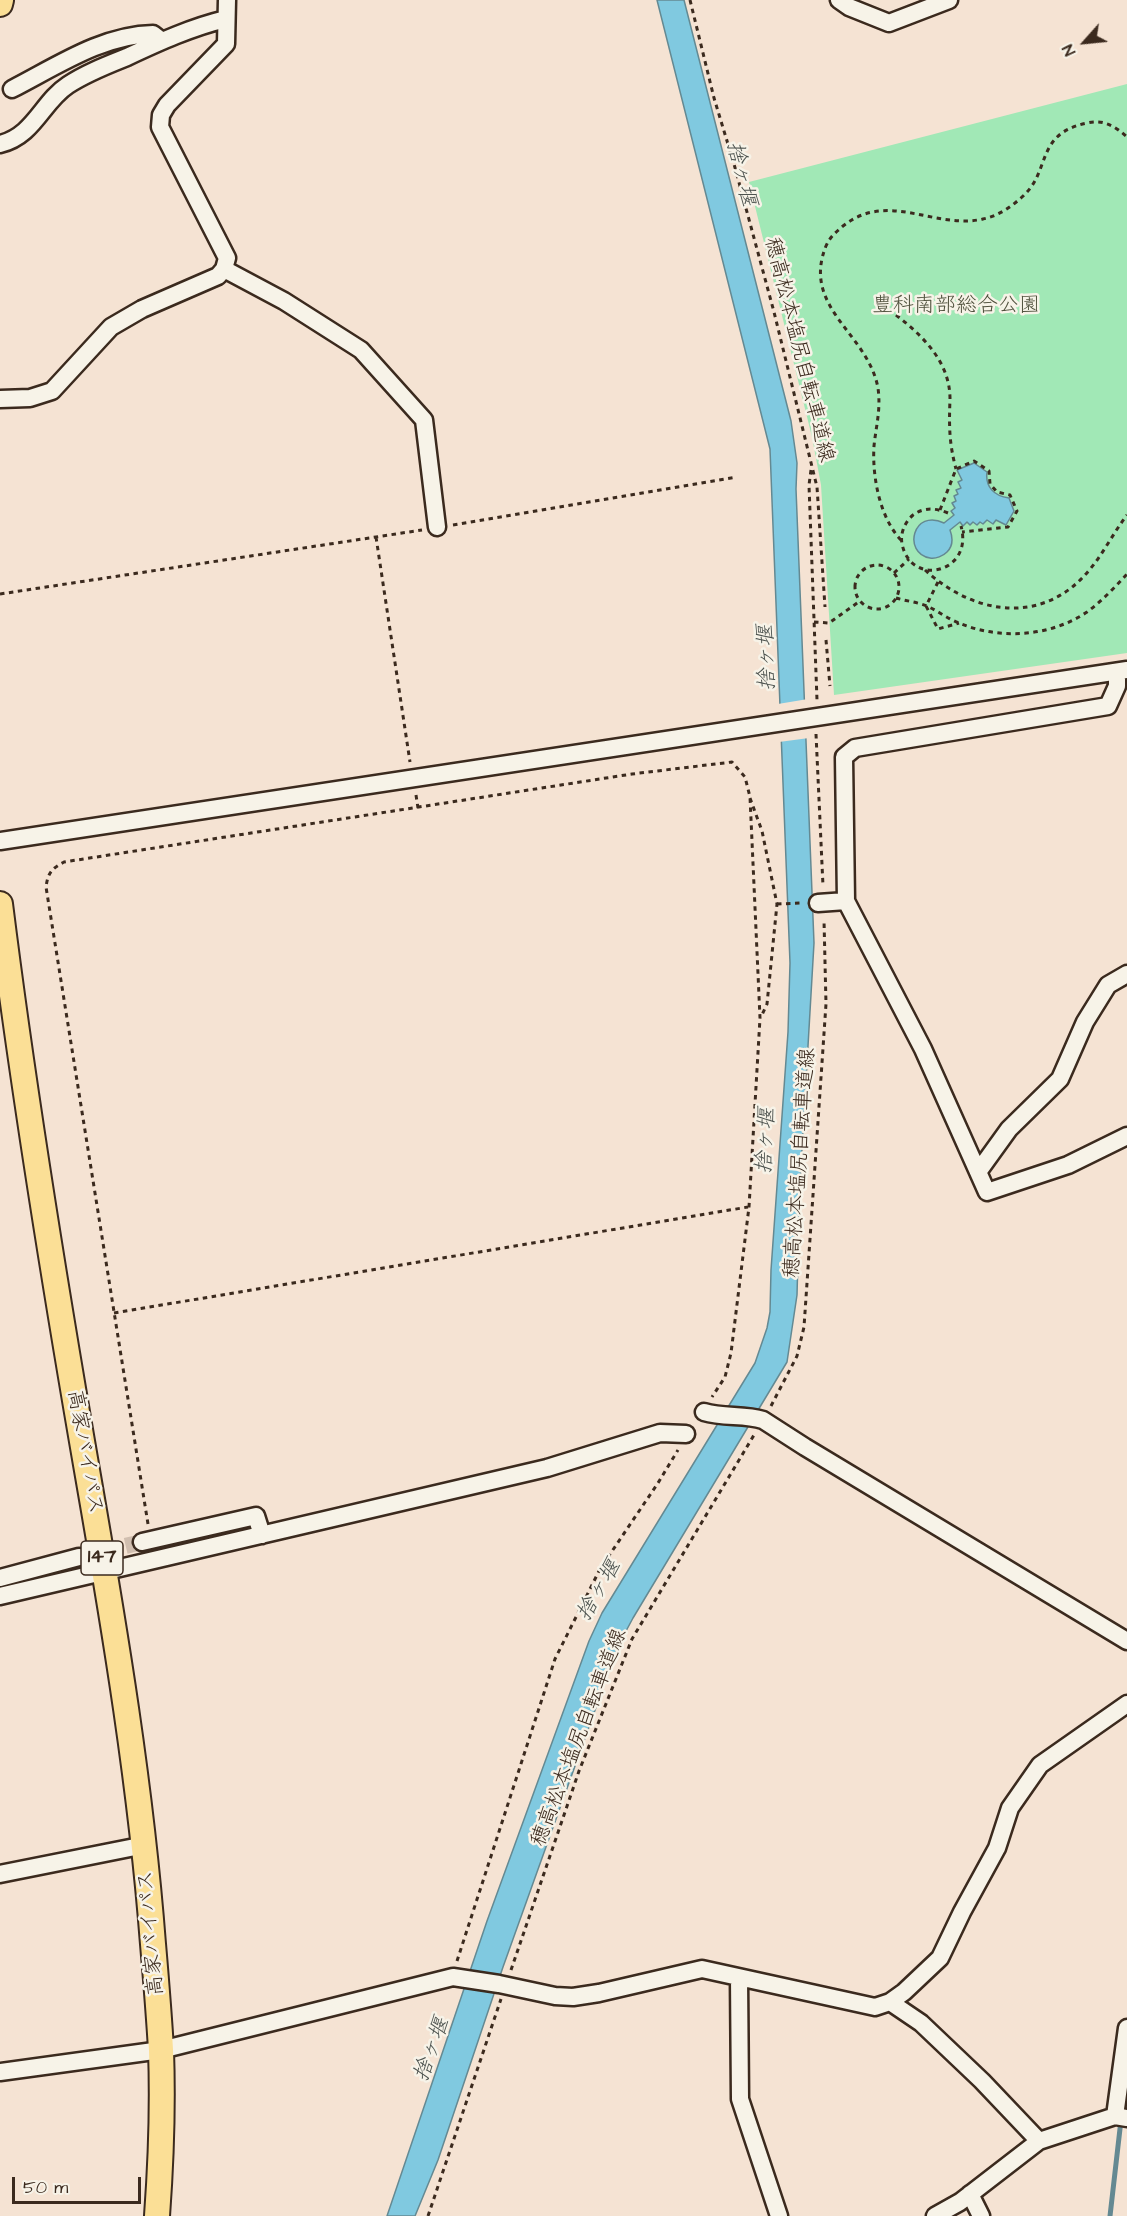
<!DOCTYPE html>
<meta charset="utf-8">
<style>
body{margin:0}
#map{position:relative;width:1127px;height:2216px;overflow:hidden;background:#f5e3d3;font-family:"Architects Daughter",sans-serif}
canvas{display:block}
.north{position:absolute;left:1055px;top:12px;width:60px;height:60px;-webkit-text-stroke:4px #f7f3e8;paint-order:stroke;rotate:243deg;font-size:16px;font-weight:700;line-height:24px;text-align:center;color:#3b2a1e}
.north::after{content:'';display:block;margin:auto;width:21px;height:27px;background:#3b2a1e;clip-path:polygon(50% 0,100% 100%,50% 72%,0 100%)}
.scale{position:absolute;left:12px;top:2177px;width:129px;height:27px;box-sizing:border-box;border:3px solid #3b2a1e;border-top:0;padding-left:8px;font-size:18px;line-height:21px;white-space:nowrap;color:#3b2a1e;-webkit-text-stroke:4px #f7f3e8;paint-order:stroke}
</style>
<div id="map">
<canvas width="1127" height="2216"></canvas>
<div class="north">N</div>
<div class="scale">50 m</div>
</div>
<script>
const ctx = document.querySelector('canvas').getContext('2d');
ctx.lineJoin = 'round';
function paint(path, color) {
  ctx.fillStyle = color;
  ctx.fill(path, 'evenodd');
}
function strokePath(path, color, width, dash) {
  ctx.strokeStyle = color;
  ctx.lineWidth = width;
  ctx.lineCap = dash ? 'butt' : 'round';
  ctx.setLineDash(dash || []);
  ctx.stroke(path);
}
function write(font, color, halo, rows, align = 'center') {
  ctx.font = font + ' "Architects Daughter","Klee One",sans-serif';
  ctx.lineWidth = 5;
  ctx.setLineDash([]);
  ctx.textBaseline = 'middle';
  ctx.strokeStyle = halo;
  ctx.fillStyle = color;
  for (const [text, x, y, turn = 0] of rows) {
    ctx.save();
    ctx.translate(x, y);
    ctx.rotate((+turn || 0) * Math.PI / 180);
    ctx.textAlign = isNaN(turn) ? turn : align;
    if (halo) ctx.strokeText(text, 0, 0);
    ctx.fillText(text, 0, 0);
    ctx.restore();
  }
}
paint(new Path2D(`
 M 1127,84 L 1127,653 L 834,695 L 821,485 L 812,437 L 749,182 Z`), '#a1e8b6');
const water = new Path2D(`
 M 657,0 L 684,0 L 791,421 L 797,463 L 796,489 L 814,943 L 800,1183 L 797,1295 L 787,1362 L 633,1618 L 618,1646 L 503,1967 L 438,2160 L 415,2216 L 387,2216 L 487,1921 L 589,1641 L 602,1613 L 755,1363 L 767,1328 L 770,1312 L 771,1270 L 788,1032 L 790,963 L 770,449 Z
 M 974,463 L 987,472 C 985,487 994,496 1009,498 L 1014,511 L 1006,525 L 996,520 L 993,524 L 987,520 L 983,524 L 980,522 L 977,525 L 973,522 L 970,525 L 967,522 L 963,526 L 960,522 L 950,530 C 953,538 953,546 947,552 C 943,556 936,559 930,558 C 902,553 913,508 944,523 L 954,515 L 951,511 L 955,508 L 952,503 L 956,501 L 954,496 L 958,494 L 956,490 L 961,488 L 958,482 L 962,480 L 957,470 Z`);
paint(water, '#80c9e0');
strokePath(water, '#648992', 1.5);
paint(new Path2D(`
 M 808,699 L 809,738 L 779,742 L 778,704 Z`), '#f5e3d3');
strokePath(new Path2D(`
 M 1124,2108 L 1127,2095
 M 1110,2216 L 1121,2120`), '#648992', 5);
strokePath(new Path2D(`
 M 79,1557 L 142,1542`), '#d0beaf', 16, [16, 8]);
const minor = new Path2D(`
 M 839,0 L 849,7 L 889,23 L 949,0
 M 12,89 C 57,66 102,35 153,34 L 162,41
 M 0,144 C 34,136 42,102 68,85 C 86,73 107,65 127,57 C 159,42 192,27 226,19
 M 224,269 L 284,301 L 361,350 L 424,420 L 437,527
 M 0,399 L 30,398 L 52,391 L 111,327 L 142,309 L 218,276 L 224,269 L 227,258 L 160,127 L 161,115 L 167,105 L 226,44 L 227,0
 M 1117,672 L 1117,686 L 1108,706 L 855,748 L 844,757 L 846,901 L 923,1049 L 987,1192 L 1068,1165 L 1127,1136
 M 0,841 L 1127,670
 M 818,903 L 846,901
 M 978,1172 L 1009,1129 L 1060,1079 L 1085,1022 L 1108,985 L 1127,974
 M 704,1412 C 724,1418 744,1414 763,1420 L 805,1447 L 1127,1641
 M 142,1542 L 256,1516 L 262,1535
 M 0,1578 L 79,1557
 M 0,1596 L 547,1468 L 660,1433 L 686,1434
 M 0,1874 L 145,1845
 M 739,1978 L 740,2099 L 779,2216
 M 890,2002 L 921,2023 L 982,2081 L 1039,2141
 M 0,2072 L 161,2050 L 453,1977 L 499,1984 L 555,1996 L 573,1997 L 599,1993 L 702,1969 L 875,2007 L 890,2002 L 904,1992 L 940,1958 L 962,1912 L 997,1848 L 1010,1808 L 1040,1765 L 1127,1704
 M 1115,2116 L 1127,2028
 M 970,2194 L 981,2216
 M 935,2216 L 960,2202 L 1039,2141 L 1115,2116 L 1127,2118`);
const highway = new Path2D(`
 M 0,4 L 1,0
 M 0,904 C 24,1096 55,1286 88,1476 C 115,1631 141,1787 153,1944 C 156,1979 159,2014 161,2050 C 163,2105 161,2161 157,2216`);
strokePath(minor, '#3b2a1e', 21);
strokePath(highway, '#3b2a1e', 28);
strokePath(new Path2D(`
 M 690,0 L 714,98 L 734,164 L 774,312 L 817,487 L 825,607
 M 896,315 C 923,336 950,362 950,399 C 949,425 949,443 956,469
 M 811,470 L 809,485 L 817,700
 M 940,510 L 956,469 L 974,461 L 989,471 L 990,484 L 997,492 L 1010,495 L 1017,511 L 1008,527 L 962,532
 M 948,513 C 936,508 924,507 913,515 C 905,522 900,533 902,544 C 911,588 974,573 961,526
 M 453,525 L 737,477
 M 376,537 L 410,762
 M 901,540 C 880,518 872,477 874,446 C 876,426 881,410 878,388 C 868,333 801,308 826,246 C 830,237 835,233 843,226 C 888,190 935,230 983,219 C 998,216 1011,207 1022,197 C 1052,171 1034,134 1087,123 C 1103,119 1115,126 1127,137
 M855 587a22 22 0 1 1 44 0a22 22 0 1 1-44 0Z
 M 925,570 C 975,616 1045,626 1091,568 C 1104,552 1114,532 1127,515
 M 894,573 L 909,559
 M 938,582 L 926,606 L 938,629 L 959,623
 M 0,594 L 422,530
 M 896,598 C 906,601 917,602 927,606 C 938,611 948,619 959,623 C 1000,640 1050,637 1087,612 C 1102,601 1115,587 1127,574
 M 814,622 L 829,623 L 860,601
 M 826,640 L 830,686
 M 816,734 L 823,886
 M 416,795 L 418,808
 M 750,798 L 762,831 L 777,904 L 767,1004 L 761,1017
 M 777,904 L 802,903
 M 114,1313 L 748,1207
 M 771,1406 L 797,1356 L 804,1327 L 826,1004 L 824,920
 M 148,1524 L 46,887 C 48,873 51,869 64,862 L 632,774 L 732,762 L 745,777 L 750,797 L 760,1018 L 749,1207 L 731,1353 L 725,1377 L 712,1397
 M 457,1961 L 555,1659 L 600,1569 L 658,1483 L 678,1450
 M 511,1970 L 579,1771 L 632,1639 L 754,1435
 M 428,2216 L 501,1999`), '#3b2a1e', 3, [4.5, 4.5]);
strokePath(minor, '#f7f3e8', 16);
strokePath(highway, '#fbdf96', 24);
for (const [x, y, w] of [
 [102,1558,42]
]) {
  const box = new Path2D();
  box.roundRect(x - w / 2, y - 17, w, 34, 4.5);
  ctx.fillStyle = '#f7f3e8';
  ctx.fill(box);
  strokePath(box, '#3b2a1e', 1.5);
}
write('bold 20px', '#3b2a1e', null, [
 ["147",102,1558]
]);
write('21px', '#4f503c', '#f7f3e8', [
 ["豊科南部総合公園",956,307]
]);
write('21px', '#3b2a1e', '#f7f3e8', [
 ["穂高松本塩尻自転車道線",798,350,76],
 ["穂高松本塩尻自転車道線",801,1163,-86],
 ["高家バイパス",84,1452,80],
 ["穂高松本塩尻自転車道線",580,1738,-69],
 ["高家バイパス",152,1933,-95]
]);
write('italic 22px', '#4c524e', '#f7f3e8', [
 ["捨ヶ堰",740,174,76],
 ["捨ヶ堰",768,658,-92],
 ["捨ヶ堰",767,1141,-87],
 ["捨ヶ堰",600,1591,-60],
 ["捨ヶ堰",433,2050,-70]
]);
</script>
